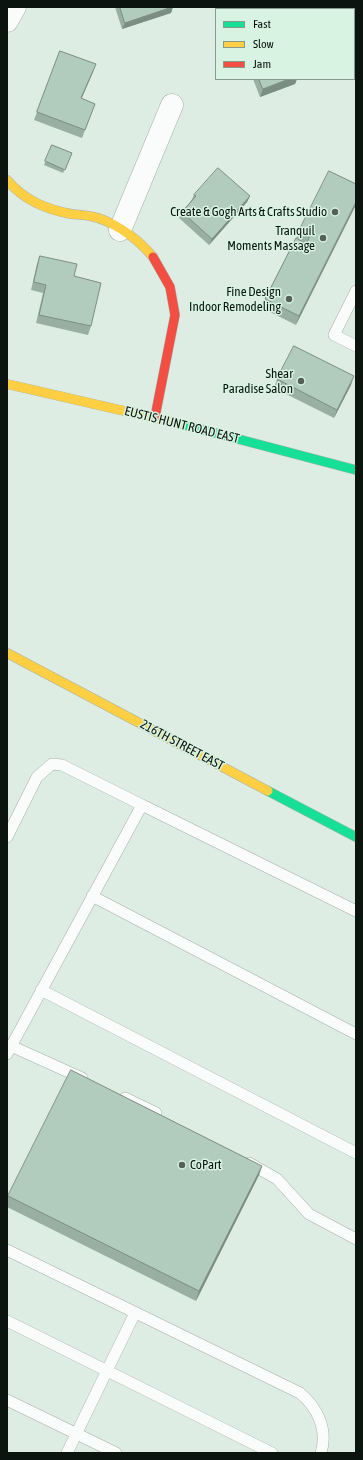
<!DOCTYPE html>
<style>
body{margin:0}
#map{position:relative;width:363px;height:1460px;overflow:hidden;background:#deede3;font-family:"Asap Condensed",sans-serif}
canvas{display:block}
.frame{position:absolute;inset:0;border:8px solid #0b140f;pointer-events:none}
.legend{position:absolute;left:215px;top:8px;width:140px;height:72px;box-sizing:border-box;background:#d8f3e2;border:1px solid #869a8e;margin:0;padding:5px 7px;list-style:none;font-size:12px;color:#0b140f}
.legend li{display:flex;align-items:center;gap:8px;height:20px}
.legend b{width:20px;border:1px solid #869a8e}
</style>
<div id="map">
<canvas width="363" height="1460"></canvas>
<div class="frame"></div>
<ul class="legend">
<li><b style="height:5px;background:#16e098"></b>Fast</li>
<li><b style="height:5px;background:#ffcf43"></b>Slow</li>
<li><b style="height:5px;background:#f24e42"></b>Jam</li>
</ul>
</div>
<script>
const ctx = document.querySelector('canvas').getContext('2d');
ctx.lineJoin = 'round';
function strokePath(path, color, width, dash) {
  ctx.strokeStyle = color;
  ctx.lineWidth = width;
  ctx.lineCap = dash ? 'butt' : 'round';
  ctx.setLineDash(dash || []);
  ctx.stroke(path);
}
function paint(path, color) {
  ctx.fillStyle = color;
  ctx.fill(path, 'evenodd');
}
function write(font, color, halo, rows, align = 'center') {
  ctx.font = font + ' "Asap Condensed",sans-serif';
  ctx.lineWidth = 3;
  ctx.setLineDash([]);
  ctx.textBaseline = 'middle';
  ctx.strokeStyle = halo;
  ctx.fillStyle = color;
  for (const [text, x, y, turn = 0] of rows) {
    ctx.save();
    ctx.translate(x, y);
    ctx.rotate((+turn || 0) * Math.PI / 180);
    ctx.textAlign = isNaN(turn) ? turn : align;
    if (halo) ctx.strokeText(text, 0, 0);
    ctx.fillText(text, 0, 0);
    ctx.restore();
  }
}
const lane = new Path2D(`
 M 356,291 L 334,335 L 356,346
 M 142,805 L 356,911
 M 7,837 L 37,777 L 52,764 L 62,765 L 142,805 L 7,1054
 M 92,896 L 356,1034
 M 41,990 L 356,1153
 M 11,1046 L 82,1078
 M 125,1098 L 156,1113
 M 249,1163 L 277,1179 L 309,1214 L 356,1239
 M 7,1250 L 300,1393 C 318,1408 328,1430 321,1453
 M 7,1321 L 272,1453
 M 7,1400 L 116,1453
 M 67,1453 L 135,1313`);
const street = new Path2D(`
 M 7,21 L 15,7
 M 120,230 L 172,105`);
const fast = new Path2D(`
 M 181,424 L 356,470
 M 268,791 L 356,837`);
const slow = new Path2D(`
 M 7,180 C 24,200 45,209 71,214 C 80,215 89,215 98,218 C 119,225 139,240 153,257
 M 7,384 L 181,424
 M 7,653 L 268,791`);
const jam = new Path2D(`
 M 153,257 L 170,287 L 175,315 L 155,417`);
strokePath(lane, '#a5b0a9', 12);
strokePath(street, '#a5b0a9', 23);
strokePath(fast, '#a5b0a9', 10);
strokePath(slow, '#a5b0a9', 10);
strokePath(jam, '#a5b0a9', 10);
strokePath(lane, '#fafcfb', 11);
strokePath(street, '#fafcfb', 22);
strokePath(fast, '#16e098', 9);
strokePath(slow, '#ffcf43', 9);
strokePath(jam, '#f24e42', 9);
paint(new Path2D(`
 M 115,7 L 173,7 L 171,13 L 122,29 Z
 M 60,51 L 93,72 L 81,99 L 95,104 L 82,138 L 34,120 Z
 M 253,79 L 297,79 L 295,84 L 260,97 Z
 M 52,145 L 72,153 L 63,173 L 44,165 Z
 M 356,184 L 296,325 L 262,308 L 265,299 L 296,239 L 299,231 Z
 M 194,195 L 250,196 L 247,202 L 209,245 L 179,218 L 182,212 L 191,201 Z
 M 40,256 L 74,276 L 91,326 L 88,335 L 36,323 L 43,293 L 31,290 L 37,264 Z
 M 277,379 L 351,385 L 334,418 L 274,388 Z
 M 262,1166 L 259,1175 L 196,1301 L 7,1207 L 7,1198 L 8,1196 Z`), '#98afa2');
paint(new Path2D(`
 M 172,7 L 173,7 L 171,13 L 122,29 L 125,23 Z
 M 96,64 L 93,72 L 78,107 L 81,98 Z
 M 289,79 L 297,79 L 295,84 L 260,97 L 263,89 Z
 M 250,196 L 247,202 L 209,245 L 212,239 Z
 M 356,202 L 356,205 L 296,325 L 299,316 Z
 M 354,376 L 351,385 L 334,418 L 337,410 Z
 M 262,1166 L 259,1175 L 196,1301 L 199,1291 Z`), '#7c8e84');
const building = new Path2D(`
 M 120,7 L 172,7 L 125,23 Z
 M 60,51 L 96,64 L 81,98 L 95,104 L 85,130 L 37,112 Z
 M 259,79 L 289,79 L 263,89 Z
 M 52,145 L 72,153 L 65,170 L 45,161 Z
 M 218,168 L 250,196 L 212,239 L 182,212 L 196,196 L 194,195 Z
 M 329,171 L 356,184 L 356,202 L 299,316 L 265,299 L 296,238 L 306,244 L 310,236 L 299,231 Z
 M 40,256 L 77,264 L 74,276 L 101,283 L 91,326 L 39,315 L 46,285 L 34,282 Z
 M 294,346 L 354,376 L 337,410 L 277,379 Z
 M 71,1070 L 262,1166 L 199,1291 L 8,1196 Z`);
paint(building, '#b1cbbc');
strokePath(building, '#7c8e84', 1);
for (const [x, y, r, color] of [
 [335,212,4,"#556059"],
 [323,238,4,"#556059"],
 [289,299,4,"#556059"],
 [301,381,4,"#556059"],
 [182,1165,4,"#556059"]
]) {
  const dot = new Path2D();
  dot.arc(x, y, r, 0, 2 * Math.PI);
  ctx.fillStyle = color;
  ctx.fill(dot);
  strokePath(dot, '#d8f3e2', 1.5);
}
write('13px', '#0b140f', '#d8f3e2', [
 ["Create & Gogh Arts & Crafts Studio",327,212],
 ["Tranquil",315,231],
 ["Moments Massage",315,246],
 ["Fine Design",281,292],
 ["Indoor Remodeling",281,307],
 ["Shear",293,374],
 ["Paradise Salon",293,389],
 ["CoPart",190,1165,"left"]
], 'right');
write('13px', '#0b140f', '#d8f3e2', [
 ["EUSTIS HUNT ROAD EAST",182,425,14],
 ["216TH STREET EAST",182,745,28]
]);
</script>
